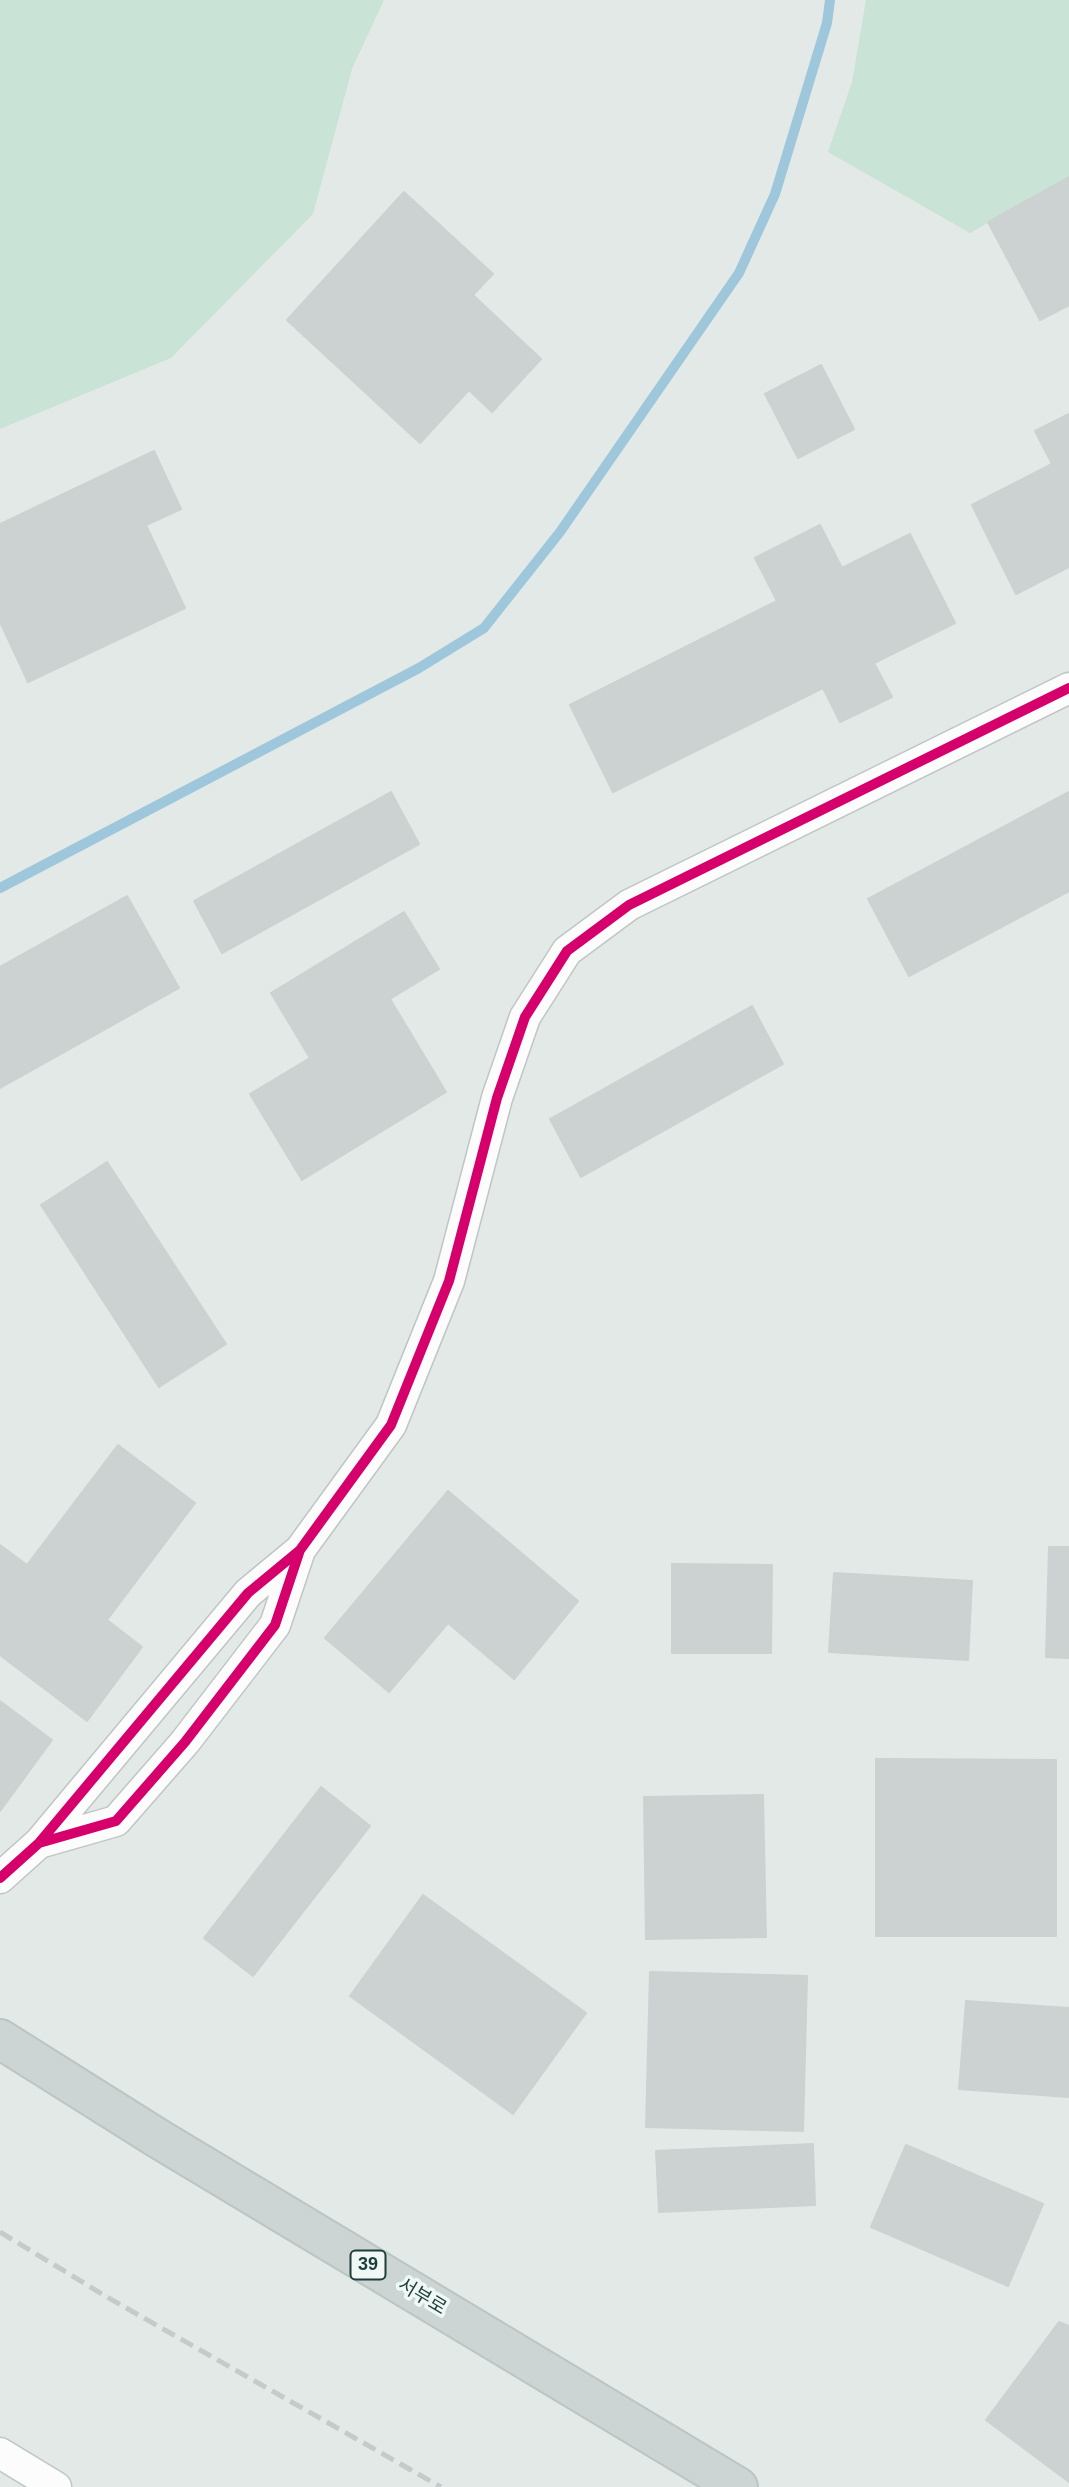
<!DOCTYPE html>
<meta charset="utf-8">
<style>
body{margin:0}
canvas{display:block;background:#e2e9e7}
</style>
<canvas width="1069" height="2487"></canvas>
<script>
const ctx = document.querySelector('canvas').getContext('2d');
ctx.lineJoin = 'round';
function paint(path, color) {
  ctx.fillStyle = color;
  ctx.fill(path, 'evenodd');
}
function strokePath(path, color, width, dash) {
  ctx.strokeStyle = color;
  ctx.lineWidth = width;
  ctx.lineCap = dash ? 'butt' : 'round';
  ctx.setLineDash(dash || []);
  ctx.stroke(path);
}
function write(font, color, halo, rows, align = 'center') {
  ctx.font = font + ' Arial,"Noto Sans KR",sans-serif';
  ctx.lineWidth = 7;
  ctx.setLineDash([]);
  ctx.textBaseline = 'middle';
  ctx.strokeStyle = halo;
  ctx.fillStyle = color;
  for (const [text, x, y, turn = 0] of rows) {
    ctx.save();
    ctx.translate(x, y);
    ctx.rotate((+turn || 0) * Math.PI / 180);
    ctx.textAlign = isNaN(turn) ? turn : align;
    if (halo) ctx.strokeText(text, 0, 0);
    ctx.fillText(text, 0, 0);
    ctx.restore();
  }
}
paint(new Path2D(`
 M 0,0 L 384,0 L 352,69 L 313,214 L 171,358 L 0,429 Z
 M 866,0 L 1069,0 L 1069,177 L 970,233 L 828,152 L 852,82 Z`), '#c9e4d6');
strokePath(new Path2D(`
 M 0,888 L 419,668 L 484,628 L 560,532 L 739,273 L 775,194 L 827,23 L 830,0`), '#9ec7db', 10);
const building = new Path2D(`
 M 1069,177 L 1069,305 L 1040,320 L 988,222 Z
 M 404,192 L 493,274 L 473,295 L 541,359 L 492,412 L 469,390 L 420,443 L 287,320 Z
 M 821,365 L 854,429 L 798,458 L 765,394 Z
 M 1069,414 L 1069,567 L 1016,594 L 972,505 L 1052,464 L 1035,431 Z
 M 154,451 L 181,509 L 146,525 L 185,608 L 28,682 L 0,622 L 0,524 Z
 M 820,525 L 842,568 L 910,534 L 955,623 L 874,663 L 892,697 L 840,722 L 823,688 L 613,792 L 570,705 L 777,601 L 755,558 Z
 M 391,792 L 419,844 L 222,953 L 194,901 Z
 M 1069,792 L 1069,891 L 909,976 L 868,899 Z
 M 127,896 L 179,988 L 0,1088 L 0,967 Z
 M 404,912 L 439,969 L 390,999 L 446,1092 L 302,1180 L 250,1094 L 310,1058 L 271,993 Z
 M 752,1006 L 783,1064 L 581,1177 L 550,1119 Z
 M 107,1162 L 226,1344 L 159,1387 L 41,1205 Z
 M 118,1445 L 195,1503 L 107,1620 L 142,1647 L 87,1721 L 0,1655 L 0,1545 L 27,1565 Z
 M 448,1491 L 578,1601 L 514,1679 L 448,1623 L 389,1692 L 325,1638 Z
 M 1049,1547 L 1069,1547 L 1069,1658 L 1046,1657 Z
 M 672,1564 L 772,1565 L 771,1653 L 672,1653 Z
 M 834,1573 L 972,1581 L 968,1660 L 829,1652 Z
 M 0,1701 L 52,1740 L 0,1811 Z
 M 876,1759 L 1056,1760 L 1056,1936 L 876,1936 Z
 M 321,1787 L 370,1826 L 253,1976 L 204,1938 Z
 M 763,1795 L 766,1937 L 646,1939 L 644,1797 Z
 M 423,1895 L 586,2013 L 513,2114 L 350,1996 Z
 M 650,1972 L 807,1976 L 803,2131 L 646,2127 Z
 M 966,2001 L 1069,2008 L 1068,2097 L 959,2089 Z
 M 813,2144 L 815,2205 L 659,2212 L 656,2151 Z
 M 906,2145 L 1043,2204 L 1008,2286 L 871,2227 Z
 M 1059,2322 L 1069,2326 L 1069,2482 L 986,2420 Z`);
paint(building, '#ccd2d1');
strokePath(building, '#cbd2d0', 2);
const street = new Path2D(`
 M 300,1550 L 391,1425 L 449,1281 L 497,1098 L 525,1017 L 567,951 L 629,905 L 1069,688
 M 0,1878 L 39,1843 L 248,1593 L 300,1550 L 275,1625 L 185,1742 L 116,1821 L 39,1843
 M 0,2453 L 56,2487`);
const primary = new Path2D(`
 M 0,2039 L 159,2139 L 738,2487`);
strokePath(street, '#bfc6c4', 33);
strokePath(primary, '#bbc5c4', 42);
strokePath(street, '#fbfcfb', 30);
strokePath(primary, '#ccd5d4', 38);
strokePath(new Path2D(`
 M 0,2232 L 107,2297 L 441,2487`), '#c5caca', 5, [14, 7]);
strokePath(new Path2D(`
 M 300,1550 L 391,1425 L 449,1281 L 497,1098 L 525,1017 L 567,951 L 629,905 L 1069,688
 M 0,1878 L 39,1843 L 248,1593 L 300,1550 L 275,1625 L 185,1742 L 116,1821 L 39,1843`), '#d6006c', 10);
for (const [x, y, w] of [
 [368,2265,35]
]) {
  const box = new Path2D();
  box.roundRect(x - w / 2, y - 14.5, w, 29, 5);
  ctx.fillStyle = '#eff8f5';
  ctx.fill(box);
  strokePath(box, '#1e3d3b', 2);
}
write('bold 18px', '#1e3d3b', null, [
 ["39",368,2265]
]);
write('19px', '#1e3d3b', '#eff8f5', [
 ["서부로",422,2297,31]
]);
</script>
